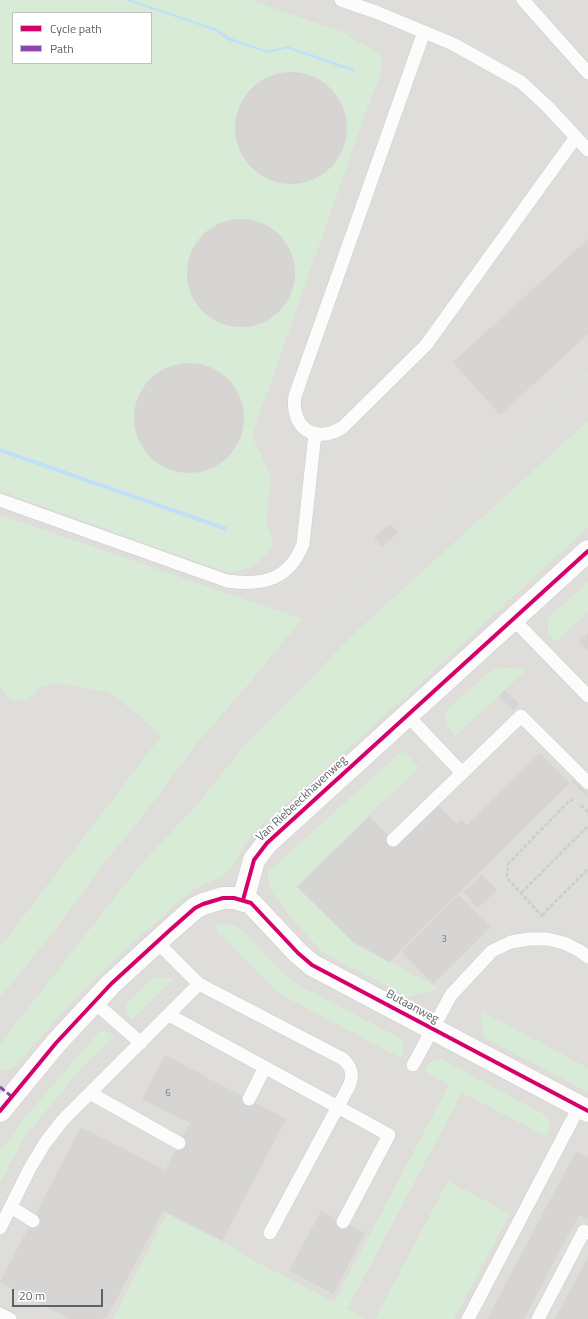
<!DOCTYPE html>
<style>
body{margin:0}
#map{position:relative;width:588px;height:1319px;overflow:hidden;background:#efeeea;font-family:"Titillium Web",sans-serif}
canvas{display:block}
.legend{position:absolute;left:12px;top:12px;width:140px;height:52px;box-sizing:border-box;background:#fff;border:1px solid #bfc1c3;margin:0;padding:5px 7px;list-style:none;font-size:12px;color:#5f6368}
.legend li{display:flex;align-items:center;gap:8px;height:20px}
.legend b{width:20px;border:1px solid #bfc1c3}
.scale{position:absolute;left:12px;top:1289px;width:91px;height:18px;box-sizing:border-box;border:2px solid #5f6368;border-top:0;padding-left:5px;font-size:12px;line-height:14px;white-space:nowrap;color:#5f6368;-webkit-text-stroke:3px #fff;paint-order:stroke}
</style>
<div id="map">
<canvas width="588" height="1319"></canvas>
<ul class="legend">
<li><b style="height:5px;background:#d6006c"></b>Cycle path</li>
<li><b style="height:5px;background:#8e44ad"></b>Path</li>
</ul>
<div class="scale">20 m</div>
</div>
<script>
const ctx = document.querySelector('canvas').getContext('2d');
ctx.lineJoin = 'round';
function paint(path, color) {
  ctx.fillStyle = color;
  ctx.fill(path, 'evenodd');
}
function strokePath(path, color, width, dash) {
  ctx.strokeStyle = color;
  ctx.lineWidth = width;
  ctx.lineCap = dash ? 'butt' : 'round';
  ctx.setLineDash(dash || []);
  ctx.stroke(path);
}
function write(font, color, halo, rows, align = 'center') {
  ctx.font = font + ' "Titillium Web",sans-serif';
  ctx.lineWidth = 4;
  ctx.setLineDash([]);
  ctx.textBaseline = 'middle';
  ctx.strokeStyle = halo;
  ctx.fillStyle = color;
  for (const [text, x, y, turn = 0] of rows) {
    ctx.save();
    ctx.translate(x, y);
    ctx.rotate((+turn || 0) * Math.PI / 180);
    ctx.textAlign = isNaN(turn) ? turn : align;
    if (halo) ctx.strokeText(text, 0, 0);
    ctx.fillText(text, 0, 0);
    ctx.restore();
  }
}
paint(new Path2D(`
 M 0,0 L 588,0 L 588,1319 L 0,1319 ZM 13,13 L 151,13 L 151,63 L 13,63 Z`), '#dfddda');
paint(new Path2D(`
 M 0,0 L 251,0 L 348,34 C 353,41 359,42 366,45 C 395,58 378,78 371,98 L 252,436 L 271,476 L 266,525 C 271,532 272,539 272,547 C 258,565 246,573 223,571 L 0,491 ZM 13,13 L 151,13 L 151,63 L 13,63 Z
 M 588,421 L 588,527 L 413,690 L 255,832 L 245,844 L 232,867 L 225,874 L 219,878 L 193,889 L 118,956 L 77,996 L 13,1069 L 0,1071 L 0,1044 L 140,865 L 196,806 L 249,740 L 307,683 L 350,637 Z
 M 0,515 L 302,619 L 253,679 L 197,743 L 146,812 L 106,861 L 58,926 L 0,998 L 0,947 L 161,736 L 139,715 L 108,692 L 58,683 L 39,687 C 29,705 10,706 0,687 Z
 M 588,582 L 588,612 L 556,642 L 548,634 L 548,618 Z
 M 519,667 L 525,671 L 455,736 L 447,726 L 444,713 L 492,669 Z
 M 401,752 L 405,752 L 419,768 L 369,815 L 315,904 L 353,942 L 438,988 L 436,990 L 408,997 L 322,952 L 290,916 L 272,892 L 268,881 L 268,872 Z
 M 221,923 L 235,926 L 242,930 L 280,970 L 300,986 L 402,1039 L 404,1050 L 401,1058 L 280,994 L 221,934 L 219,935 L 215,924 Z
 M 173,977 L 174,978 L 132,1020 C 126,1014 126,1011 126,1004 L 153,978 Z
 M 481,1011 L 588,1068 L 588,1092 L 483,1037 Z
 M 99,1032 L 109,1032 L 114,1037 L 81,1068 L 24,1138 L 0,1183 L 0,1151 L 28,1114 Z
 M 441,1059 L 547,1116 L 551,1128 L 546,1136 L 462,1093 L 347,1309 L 365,1319 L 113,1319 L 167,1213 L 222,1241 L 260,1264 L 334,1302 L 449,1085 L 425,1071 L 429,1063 Z
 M 448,1181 L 510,1214 L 454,1319 L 375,1319 Z`), '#d8ebd6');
paint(new Path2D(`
 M 125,0 L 132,0 L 217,29 L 231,38 L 267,51 L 287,46 L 355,69 L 354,72 L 286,48 L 268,53 L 227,40 L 216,31 Z
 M 0,448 L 227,527 L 226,531 L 0,452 Z`), '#bfe0f9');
paint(new Path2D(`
 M235 128a56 56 0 1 1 112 0a56 56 0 1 1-112 0Z
 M187 273a54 54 0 1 1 108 0a54 54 0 1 1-108 0Z
 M 588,239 L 588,334 L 500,415 L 453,362 Z
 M134 418a55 55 0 1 1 110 0a55 55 0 1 1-110 0Z
 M 390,524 L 398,533 L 382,547 L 374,538 Z
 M 588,633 L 588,651 L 579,642 Z
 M 505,690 L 519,704 L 513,710 L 499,696 Z
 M 540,753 L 570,783 L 389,962 L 353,942 L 297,887 L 369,816 L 393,840 L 437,804 L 457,824 L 461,820 L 467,825 Z
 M 573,779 L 588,794 L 588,798 L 571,781 Z
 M 481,874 L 497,890 L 478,908 L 463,892 Z
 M 459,895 L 491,927 L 433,984 L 402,952 Z
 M 165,1055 L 207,1077 L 206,1078 L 212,1081 L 212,1080 L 286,1119 L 222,1241 L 163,1211 L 107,1317 L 101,1319 L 70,1319 L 0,1282 L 81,1127 L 165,1170 L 190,1123 L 185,1120 L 184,1121 L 142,1099 Z
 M 576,1151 L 588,1157 L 588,1219 L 579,1215 L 524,1319 L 487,1319 Z
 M 321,1211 L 365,1233 L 333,1294 L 289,1271 Z
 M 588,1257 L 588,1319 L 555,1319 Z`), '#d6d5d3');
const lane = new Path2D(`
 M 341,0 L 376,12 L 453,44 L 521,82 L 548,107 L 588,150
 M 523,0 L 588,73
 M 424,32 L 295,396 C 290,428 316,445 343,427 L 426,345 L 576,137
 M 0,500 L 227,581 C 263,586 289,580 303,544 L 315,434
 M 513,619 L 588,696
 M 407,715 L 462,773
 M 393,840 L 521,716 L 588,783
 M 157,942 L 199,984 L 343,1059 C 352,1067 354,1075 349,1086 L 270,1233
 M 94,1002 L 141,1043
 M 169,1015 L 389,1135 L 343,1222
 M 413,1065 L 451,995 L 492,951 L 511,942 L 529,939 L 547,939 L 564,943 L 580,951 L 588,957
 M 90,1093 L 179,1143
 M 249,1099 L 265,1067
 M 11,1207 L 33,1221
 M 0,1228 L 30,1168 L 45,1143 L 62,1121 L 199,984
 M 0,1314 L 10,1319
 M 468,1319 L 579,1107
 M 538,1319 L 584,1231 L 588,1233`);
const street = new Path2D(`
 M 243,900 L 254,860 L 267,843 L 588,551
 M 0,1111 L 56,1043 L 111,984 L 170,930 L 195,908 L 203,904 L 223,898 L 234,898 L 251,903 L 298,953 L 312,965 L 588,1111`);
strokePath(lane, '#cbcccc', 14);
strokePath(street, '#cbcccc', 23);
strokePath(new Path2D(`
 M 581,805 L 588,812
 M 521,893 L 588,826
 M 542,915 L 588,869
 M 543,917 L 507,878 L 508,864 L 569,801 L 573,800`), '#cacfcc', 2.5, [4, 2]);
strokePath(lane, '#fdfcfc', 13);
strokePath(street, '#fdfcfc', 22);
strokePath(new Path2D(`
 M 206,765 L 253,715 L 322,646 L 588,402
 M 0,1022 L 258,690 C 307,630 363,579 420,528 C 476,477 532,426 588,375`), '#e4e4e4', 3, [1, 5]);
strokePath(new Path2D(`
 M 0,1087 L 11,1096`), '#8e44ad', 3, [6, 3]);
strokePath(new Path2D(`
 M 243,900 L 254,860 L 267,843 L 588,551
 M 0,1111 L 56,1043 L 111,984 L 170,930 L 195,908 L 203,904 L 223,898 L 234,898 L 251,903 L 298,953 L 312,965 L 588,1111`), '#d6006c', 4);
write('10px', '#7e8184', null, [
 ["3",444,940],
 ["6",168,1094]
]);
write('12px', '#5f6368', '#fff', [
 ["Van Riebeeckhavenweg",302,799,-43],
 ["Butaanweg",412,1007,28]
]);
</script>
